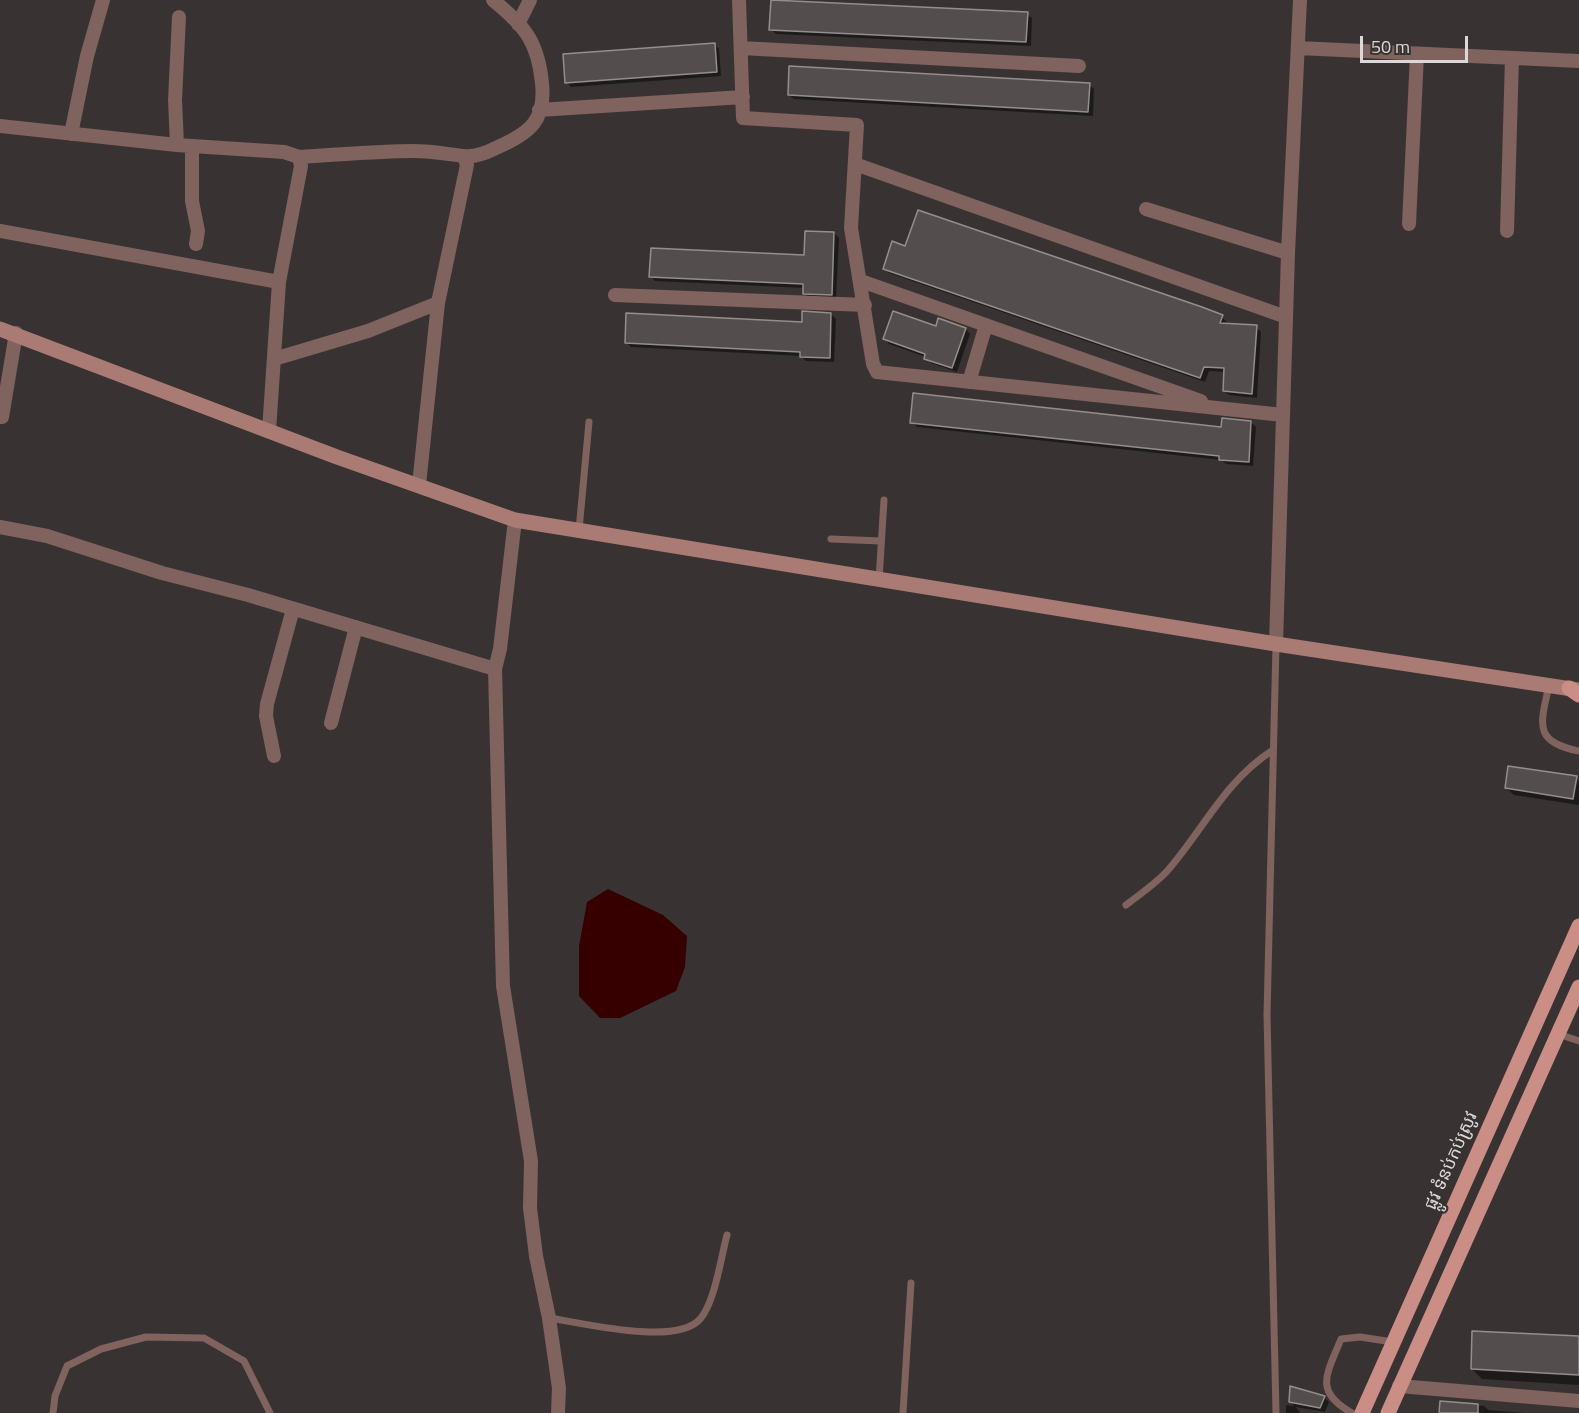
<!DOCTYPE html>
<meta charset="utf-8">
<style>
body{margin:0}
#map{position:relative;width:1579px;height:1413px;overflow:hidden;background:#383332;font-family:"Titillium Web",sans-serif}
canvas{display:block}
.scale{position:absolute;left:1360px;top:36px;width:108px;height:27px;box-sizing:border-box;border:3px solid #dbd8d7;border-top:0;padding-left:8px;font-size:18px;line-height:21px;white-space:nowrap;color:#dbd8d7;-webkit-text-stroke:4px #383332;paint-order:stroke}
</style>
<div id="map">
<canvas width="1579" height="1413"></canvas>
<div class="scale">50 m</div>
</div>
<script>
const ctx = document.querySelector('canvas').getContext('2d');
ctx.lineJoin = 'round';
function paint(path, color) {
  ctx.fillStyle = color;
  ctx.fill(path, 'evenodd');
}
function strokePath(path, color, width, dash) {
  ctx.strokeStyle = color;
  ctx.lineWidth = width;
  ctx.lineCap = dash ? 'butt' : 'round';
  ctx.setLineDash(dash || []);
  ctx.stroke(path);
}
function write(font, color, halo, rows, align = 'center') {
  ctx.font = font + ' "Titillium Web","Noto Sans Khmer",sans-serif';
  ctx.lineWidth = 4.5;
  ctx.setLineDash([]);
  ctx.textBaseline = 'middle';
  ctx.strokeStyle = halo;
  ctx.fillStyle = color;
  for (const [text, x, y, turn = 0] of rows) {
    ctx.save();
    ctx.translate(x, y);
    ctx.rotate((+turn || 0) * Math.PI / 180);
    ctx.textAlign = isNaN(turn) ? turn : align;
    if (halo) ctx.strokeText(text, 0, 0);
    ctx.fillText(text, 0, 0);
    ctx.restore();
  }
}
paint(new Path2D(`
 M 608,889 L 663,915 L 687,936 L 685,967 L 676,991 L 620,1018 L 600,1018 L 579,996 L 579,946 L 587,902 Z`), '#370000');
paint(new Path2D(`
 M 1027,14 L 1032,18 L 1031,46 L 776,34 L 771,29 Z
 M 714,44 L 719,49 L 721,76 L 571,87 L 566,82 Z
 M 1089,84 L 1094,89 L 1093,116 L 794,99 L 789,95 Z
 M 834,233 L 839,238 L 836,299 L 809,298 L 804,293 L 804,288 L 655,281 L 651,277 L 805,256 Z
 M 906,248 L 1222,317 L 1227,322 L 1226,324 L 1256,327 L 1261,332 L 1257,398 L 1229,395 L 1224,391 L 1226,372 L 1209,371 L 1205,382 L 889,273 L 884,269 Z
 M 831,314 L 836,319 L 834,362 L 806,361 L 801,356 L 631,347 L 626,342 L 803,324 Z
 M 936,328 L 966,329 L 970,334 L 957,372 L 931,363 L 926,357 L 889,344 L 885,339 Z
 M 912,422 L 1223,428 L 1251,422 L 1256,427 L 1253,466 L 1226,464 L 1221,460 L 917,427 Z
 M 1576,778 L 1579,781 L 1579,805 L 1514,795 L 1506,788 Z
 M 1579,1339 L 1579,1385 L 1482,1379 L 1472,1369 Z
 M 1324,1397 L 1329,1402 L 1325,1412 L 1296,1407 L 1300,1413 L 1286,1413 L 1286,1405 L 1294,1406 L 1290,1401 Z
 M 1441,1403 L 1484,1406 L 1488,1410 L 1526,1413 L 1440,1413 Z`), '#0007');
const building = new Path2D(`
 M 771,0 L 1028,12 L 1026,42 L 769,30 Z
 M 715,43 L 717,72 L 565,83 L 563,54 Z
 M 789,66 L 1090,83 L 1088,112 L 788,95 Z
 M 918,210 L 1202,307 L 1223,315 L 1220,323 L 1257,325 L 1252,394 L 1223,391 L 1224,368 L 1204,367 L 1200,378 L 883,269 L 892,241 L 905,246 Z
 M 805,231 L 834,232 L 832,295 L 803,294 L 803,284 L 649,277 L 651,248 L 804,255 Z
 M 802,311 L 831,313 L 830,358 L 800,357 L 800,352 L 625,343 L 626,313 L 802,322 Z
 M 893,311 L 936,326 L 938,318 L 966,328 L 952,368 L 924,359 L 925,354 L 883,339 Z
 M 913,393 L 1221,427 L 1222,418 L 1251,421 L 1249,462 L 1219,460 L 1219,456 L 910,423 Z
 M 1508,766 L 1577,776 L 1573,799 L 1505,788 Z
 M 1472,1331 L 1579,1336 L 1579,1375 L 1471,1369 Z
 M 1290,1386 L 1325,1396 L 1320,1408 L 1289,1402 Z
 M 1440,1401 L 1478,1404 L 1478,1413 L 1439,1413 Z`);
paint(building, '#534e4d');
strokePath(building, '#948e8d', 1.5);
strokePath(new Path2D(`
 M 579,530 L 589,422
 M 831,539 L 881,541
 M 879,580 L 884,500
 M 1276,645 L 1267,1015 L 1276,1413
 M 1549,685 C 1541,723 1532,742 1579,751
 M 1126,905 C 1140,894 1157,883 1169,869 C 1205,827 1225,781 1273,750
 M 1558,1034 L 1579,1041
 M 549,1318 C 583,1323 678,1347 701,1318 C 715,1301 721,1257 727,1235
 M 53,1413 L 55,1396 L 67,1366 L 101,1349 L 146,1337 L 204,1338 L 244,1361 L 270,1413
 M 903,1413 L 911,1283
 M 1352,1413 C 1313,1391 1327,1374 1341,1339 L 1360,1337 L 1393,1342`), '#80625e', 7);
strokePath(new Path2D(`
 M 739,0 L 743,118 L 857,125 L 851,228 L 873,364 L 877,372 L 1283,415
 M 518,24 L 530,0
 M 741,48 L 1079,66
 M 1298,48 L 1579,61
 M 539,110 L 743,97
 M 0,126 L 177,145 L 284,152 L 299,157 C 337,155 376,151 414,151 C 432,151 446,154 463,156 C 475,158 488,152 498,147 C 530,133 546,120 542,83 C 538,42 525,26 493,0
 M 71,134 L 87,56 L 103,0
 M 177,145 L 175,100 L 179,17
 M 192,146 L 192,201 L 198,231 L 196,244
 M 855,164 L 1286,317
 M 1146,209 L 1288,253
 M 1409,224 L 1417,54
 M 0,231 L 279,282
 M 1507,231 L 1512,58
 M 861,281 L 1201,401
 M 615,295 L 865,305
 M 274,359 L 368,331 L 438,303
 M 969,382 L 986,325
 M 2,417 L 16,333
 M 269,431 L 279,282 L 301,166 L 299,157
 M 419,485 L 438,303 L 467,165 L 464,156
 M 515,520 L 500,649 L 495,669 L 503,986 L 531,1161 L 530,1208 L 536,1256 L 549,1318 L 559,1388 L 558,1413
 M 0,527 L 47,536 L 162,573 L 248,595 L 495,669
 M 1276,644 L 1288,253 L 1300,0
 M 331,723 L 356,627
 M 274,756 L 266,716 L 267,704 L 293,609
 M 1399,1386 L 1579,1401`), '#80625e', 14);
strokePath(new Path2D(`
 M 0,329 L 337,457 L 515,520 L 1276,644 L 1579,690`), '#aa7b74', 15);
strokePath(new Path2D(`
 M 1569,688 L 1579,695
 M 1362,1413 L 1579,926
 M 1388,1413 L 1579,987`), '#ca8e86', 15);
write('18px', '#dbd8d7', '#383332', [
 ["ផ្លូវ ទំនប់កប់ស្រូវ",1452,1161,-66]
]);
</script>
